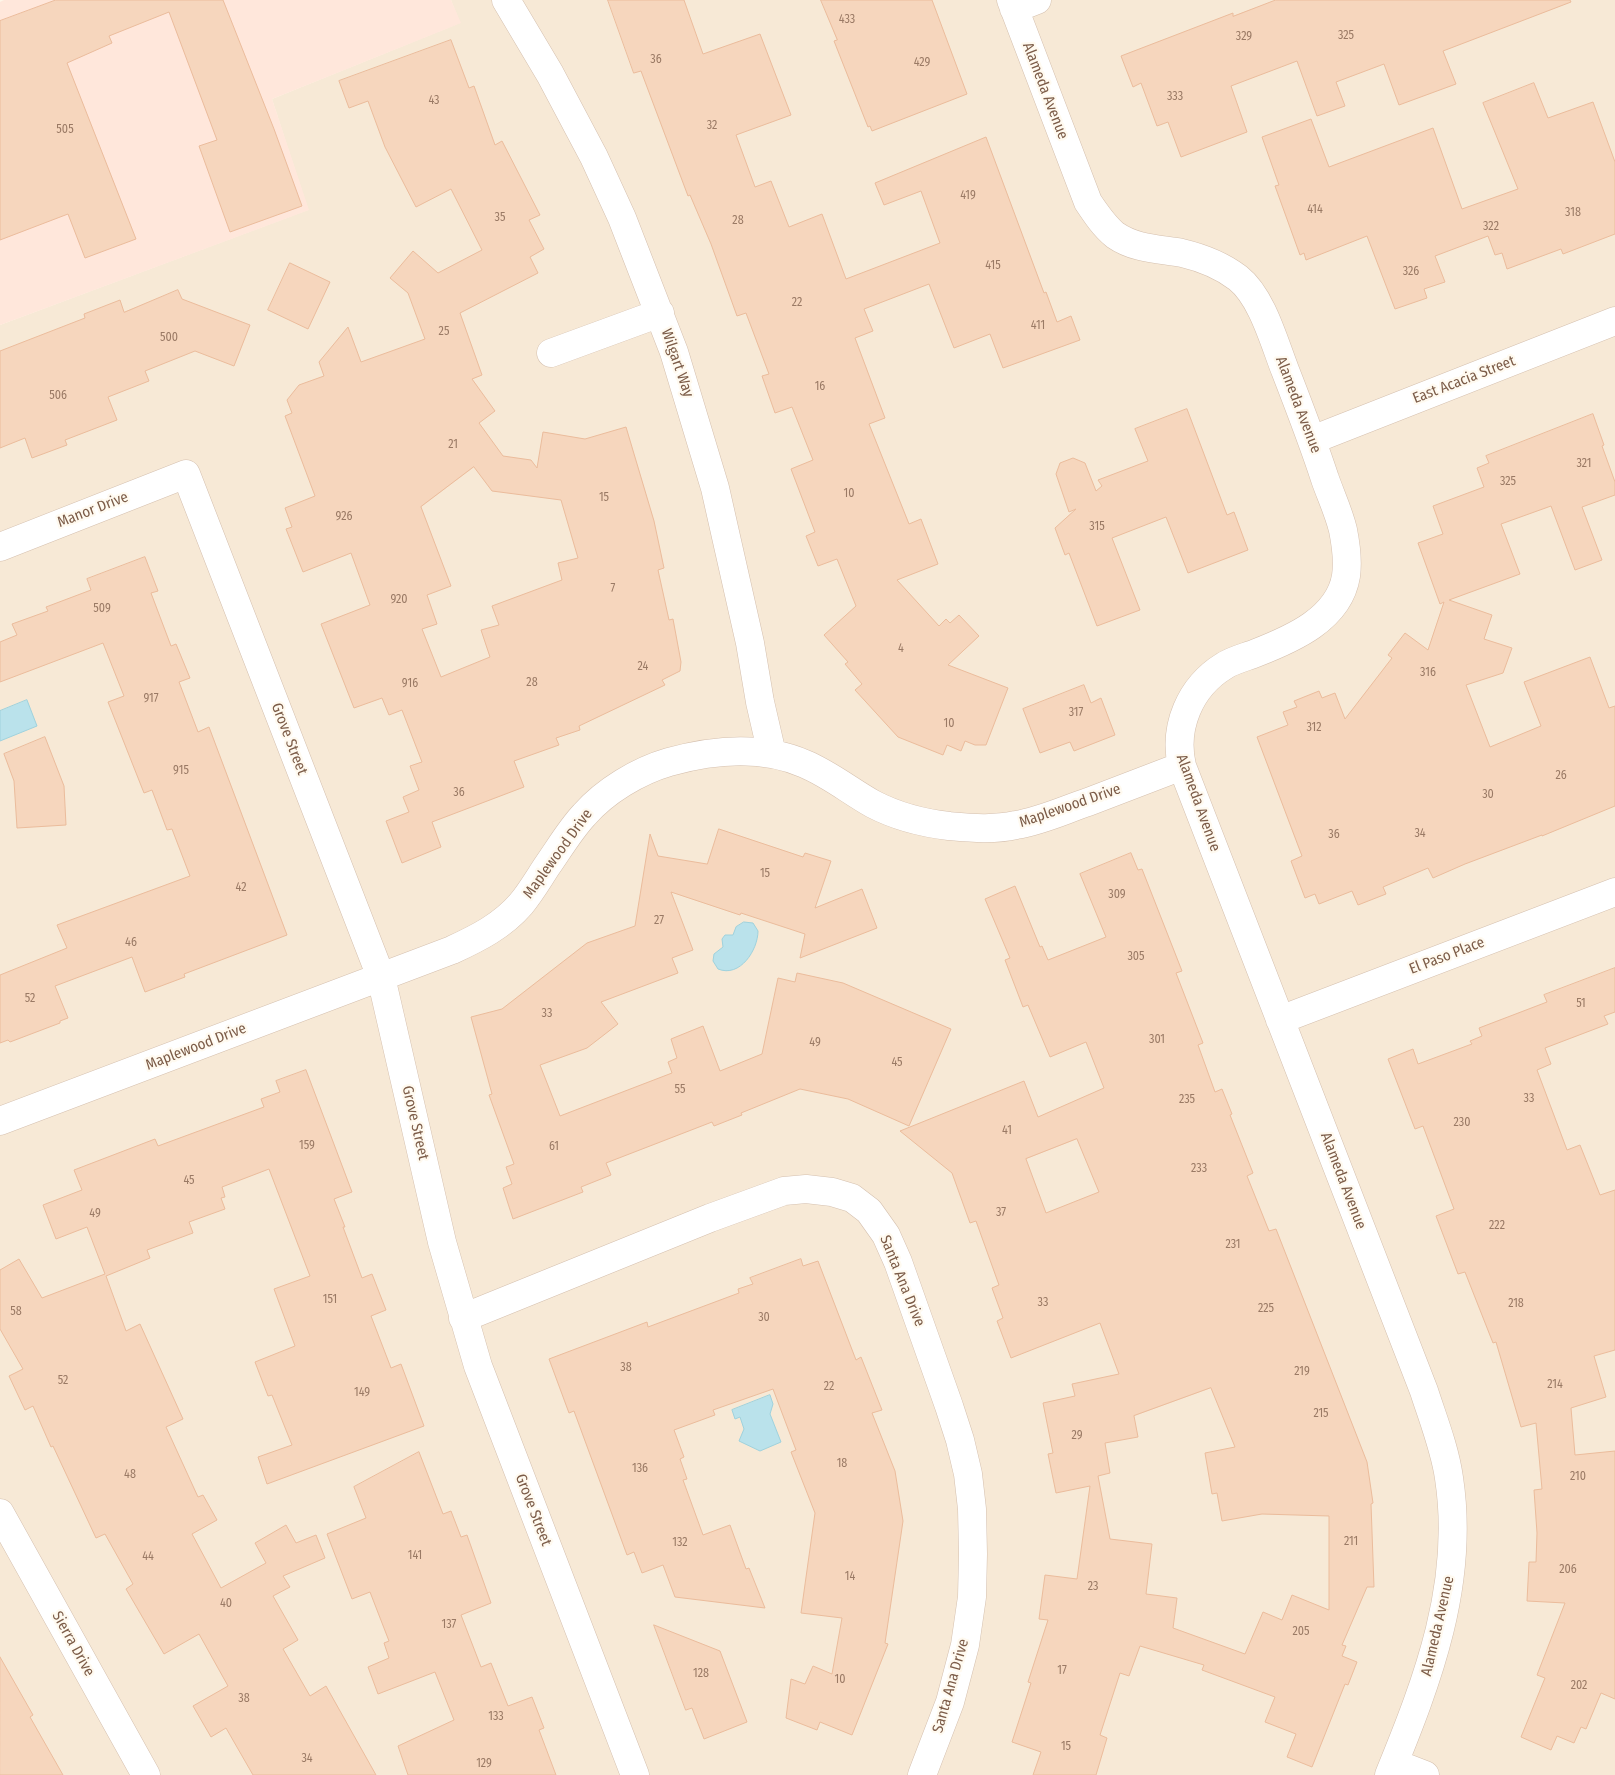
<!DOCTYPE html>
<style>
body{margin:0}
canvas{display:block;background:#fef6e8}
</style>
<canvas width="1615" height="1775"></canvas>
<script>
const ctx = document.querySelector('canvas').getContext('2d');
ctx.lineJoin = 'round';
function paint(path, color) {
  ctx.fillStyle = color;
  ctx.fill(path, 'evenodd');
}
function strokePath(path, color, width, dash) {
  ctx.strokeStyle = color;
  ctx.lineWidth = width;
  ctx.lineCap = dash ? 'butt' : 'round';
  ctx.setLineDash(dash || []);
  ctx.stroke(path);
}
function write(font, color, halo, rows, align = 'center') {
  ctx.font = font + ' "Fira Sans Condensed",sans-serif';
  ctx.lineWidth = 4.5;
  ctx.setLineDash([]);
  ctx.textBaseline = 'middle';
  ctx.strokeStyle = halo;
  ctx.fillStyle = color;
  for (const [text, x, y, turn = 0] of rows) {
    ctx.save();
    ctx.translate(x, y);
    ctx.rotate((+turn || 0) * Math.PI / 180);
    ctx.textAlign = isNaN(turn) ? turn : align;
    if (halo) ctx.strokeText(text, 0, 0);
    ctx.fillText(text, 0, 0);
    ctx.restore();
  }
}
paint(new Path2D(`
 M 451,0 L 1615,0 L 1615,1775 L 0,1775 L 0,325 L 308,210 L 272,99 L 460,23 Z`), '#f7e9d6');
paint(new Path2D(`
 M 4,0 L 451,0 L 461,23 L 272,99 L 309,210 L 0,325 L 0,2 Z`), '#ffe7db');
const water = new Path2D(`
 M 27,700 L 37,726 L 0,741 L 0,711 Z
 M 744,922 L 753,923 L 758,931 C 758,950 740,978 718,969 L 713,961 L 714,954 L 723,947 L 722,939 L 725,935 L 733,935 L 736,927 Z
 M 770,1395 L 773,1404 L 770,1414 L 781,1442 L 760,1451 L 739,1441 L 744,1429 L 740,1417 L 735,1419 L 732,1410 Z`);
paint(water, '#bae2eb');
strokePath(water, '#9fd2dd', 1);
const building = new Path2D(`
 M 56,0 L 223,0 L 274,129 L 302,206 L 230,232 L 199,146 L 217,140 L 169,12 L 109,36 L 112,43 L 67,63 L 136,239 L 85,258 L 68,214 L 0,240 L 0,21 Z
 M 608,0 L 684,0 L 703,54 L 760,34 L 791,115 L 736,135 L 755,187 L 771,181 L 789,227 L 822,214 L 846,279 L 940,243 L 921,191 L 884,205 L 875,183 L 986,137 L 1044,293 L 1046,292 L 1057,322 L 1071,316 L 1080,340 L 1003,368 L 990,334 L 954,348 L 929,284 L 864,309 L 873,331 L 855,338 L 885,418 L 869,424 L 909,524 L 921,519 L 938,564 L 897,580 L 939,626 L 946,619 L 950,623 L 959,615 L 979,636 L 948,665 L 1008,688 L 986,745 L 975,745 L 965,741 L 961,751 L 947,745 L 943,755 L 898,737 L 855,690 L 862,684 L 845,664 L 848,662 L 824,635 L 856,606 L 837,559 L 818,566 L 806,536 L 815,532 L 791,469 L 813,460 L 792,407 L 775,413 L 762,376 L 769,374 L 746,313 L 737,316 L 711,244 L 690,195 L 688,196 L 641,71 L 634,73 Z
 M 821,0 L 932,0 L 967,94 L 872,131 L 870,126 L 868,127 L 834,41 L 837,40 Z
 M 1276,0 L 1570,0 L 1571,2 L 1443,51 L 1456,84 L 1399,105 L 1384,64 L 1336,82 L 1345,106 L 1317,116 L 1297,61 L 1231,86 L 1247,132 L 1181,157 L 1168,122 L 1157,126 L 1141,83 L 1133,87 L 1121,56 L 1233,13 L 1233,16 Z
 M 451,40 L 469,88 L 474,86 L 495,145 L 502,141 L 540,215 L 529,220 L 544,249 L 530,257 L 538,273 L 460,313 L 482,375 L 472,379 L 495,411 L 479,423 L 503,456 L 531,460 L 537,468 L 543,432 L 585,439 L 626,427 L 654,521 L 664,568 L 658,570 L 669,620 L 673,619 L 681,662 L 680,671 L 662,680 L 665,685 L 579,726 L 580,730 L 556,738 L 559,745 L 514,761 L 524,787 L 432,822 L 441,847 L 402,863 L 386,821 L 409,812 L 403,797 L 419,790 L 410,766 L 422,762 L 402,710 L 389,715 L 382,698 L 354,708 L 321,624 L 370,605 L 351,553 L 303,572 L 286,529 L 292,527 L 285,508 L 315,496 L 285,416 L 292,413 L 287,400 L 299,385 L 324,376 L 319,362 L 348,327 L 361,362 L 425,339 L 408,293 L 390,278 L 413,251 L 438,273 L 482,250 L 451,189 L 416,207 L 385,147 L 368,101 L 349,108 L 339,81 ZM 474,467 L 492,491 L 561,500 L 578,558 L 558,563 L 562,580 L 492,606 L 499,625 L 481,630 L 490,657 L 441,677 L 422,629 L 437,624 L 427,595 L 451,586 L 421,507 Z
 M 1534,83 L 1548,118 L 1593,102 L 1615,162 L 1615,234 L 1563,254 L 1561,249 L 1507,269 L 1502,253 L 1495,255 L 1488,236 L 1435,256 L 1445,282 L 1424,289 L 1427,298 L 1395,309 L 1367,236 L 1306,260 L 1304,253 L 1300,255 L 1275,186 L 1279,185 L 1262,137 L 1311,119 L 1329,167 L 1433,128 L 1462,209 L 1518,189 L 1483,103 Z
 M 290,263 L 330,282 L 308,329 L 268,310 Z
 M 178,290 L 182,299 L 250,325 L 234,366 L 195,351 L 145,371 L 149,381 L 108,397 L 117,420 L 65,440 L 67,445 L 32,458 L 25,438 L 0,448 L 0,351 L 85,318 L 84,314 L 120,300 L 124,312 Z
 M 1187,409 L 1227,515 L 1234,512 L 1248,550 L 1188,573 L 1166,517 L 1112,538 L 1140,610 L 1097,626 L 1069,553 L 1065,555 L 1055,528 L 1076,509 L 1069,512 L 1056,474 L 1060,463 L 1073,458 L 1085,463 L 1096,491 L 1102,486 L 1098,480 L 1148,461 L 1135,429 Z
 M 1593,414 L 1604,445 L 1602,446 L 1615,482 L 1615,495 L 1582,507 L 1602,560 L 1575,570 L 1551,506 L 1501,524 L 1520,574 L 1449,600 L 1492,615 L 1484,639 L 1512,648 L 1503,673 L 1466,685 L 1490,747 L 1541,726 L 1524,682 L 1590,657 L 1609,708 L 1615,706 L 1615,806 L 1542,836 L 1542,835 L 1465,864 L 1433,878 L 1428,868 L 1383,887 L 1386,894 L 1358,905 L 1352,891 L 1319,904 L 1315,894 L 1305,898 L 1291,861 L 1302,856 L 1257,737 L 1288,725 L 1283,712 L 1297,707 L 1294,701 L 1319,691 L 1322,698 L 1335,693 L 1345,719 L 1392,658 L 1388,655 L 1405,633 L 1428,650 L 1444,602 L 1440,604 L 1418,543 L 1443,534 L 1433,506 L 1484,487 L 1477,468 L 1489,463 L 1486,456 Z
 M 145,557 L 158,591 L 151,593 L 171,646 L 176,644 L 190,678 L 179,682 L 198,732 L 209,727 L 287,935 L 184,974 L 185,977 L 145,992 L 132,957 L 55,986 L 68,1018 L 60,1021 L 60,1023 L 10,1042 L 8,1040 L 0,1043 L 0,975 L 67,948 L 57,925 L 190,876 L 172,829 L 167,830 L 152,790 L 144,793 L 108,702 L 124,696 L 103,643 L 0,682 L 0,642 L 17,635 L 12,624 L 48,611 L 46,607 L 91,590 L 87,579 Z
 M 1084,685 L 1091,703 L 1101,698 L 1115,735 L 1074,751 L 1070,742 L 1040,753 L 1023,709 Z
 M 45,737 L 64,786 L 66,825 L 17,828 L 14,781 L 4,754 Z
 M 719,829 L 803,857 L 805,853 L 831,861 L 815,908 L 862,889 L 877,928 L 800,958 L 805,934 L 741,913 L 740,915 L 671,892 L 693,950 L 672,958 L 678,973 L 601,1002 L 618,1024 L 587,1048 L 540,1065 L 560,1116 L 672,1073 L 668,1062 L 677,1058 L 671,1039 L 703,1026 L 720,1071 L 762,1054 L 778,978 L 795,982 L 797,973 L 843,983 L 951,1029 L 909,1126 L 848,1099 L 800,1089 L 741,1113 L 742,1115 L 714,1126 L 712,1122 L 606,1163 L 611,1175 L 581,1187 L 583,1192 L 513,1219 L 503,1188 L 512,1184 L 506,1167 L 514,1164 L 489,1095 L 492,1094 L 471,1017 L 502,1009 L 587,943 L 635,926 L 650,834 L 658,856 L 707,864 Z
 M 1131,853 L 1138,870 L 1142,869 L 1182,971 L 1176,973 L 1203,1043 L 1198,1045 L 1215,1092 L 1222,1089 L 1232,1114 L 1230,1115 L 1253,1173 L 1247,1176 L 1269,1231 L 1276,1229 L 1367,1462 L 1373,1503 L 1371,1504 L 1374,1587 L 1367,1587 L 1342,1645 L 1346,1646 L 1342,1656 L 1357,1662 L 1348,1685 L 1345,1684 L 1312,1767 L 1287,1757 L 1296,1734 L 1265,1722 L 1275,1697 L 1202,1670 L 1204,1665 L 1140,1646 L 1129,1676 L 1120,1673 L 1100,1735 L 1107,1738 L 1096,1775 L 1033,1775 L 1041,1752 L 1012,1742 L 1031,1683 L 1028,1682 L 1048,1620 L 1039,1619 L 1045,1575 L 1077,1579 L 1090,1486 L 1056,1493 L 1048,1454 L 1053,1453 L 1043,1403 L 1075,1396 L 1072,1384 L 1119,1374 L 1100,1323 L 1011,1358 L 997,1321 L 1003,1318 L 992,1288 L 999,1285 L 976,1221 L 970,1223 L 952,1173 L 900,1131 L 1024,1081 L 1038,1117 L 1104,1088 L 1086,1042 L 1050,1057 L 1028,1005 L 1023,1007 L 1005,960 L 1010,958 L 985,899 L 1015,886 L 1040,947 L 1042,946 L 1048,960 L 1106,937 L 1080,874 ZM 1077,1139 L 1099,1192 L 1046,1213 L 1026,1159 ZM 1211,1388 L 1235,1447 L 1205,1453 L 1212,1494 L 1217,1493 L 1222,1521 L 1262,1514 L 1329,1516 L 1329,1610 L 1292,1595 L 1282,1620 L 1263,1612 L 1245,1654 L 1173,1628 L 1177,1598 L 1146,1594 L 1152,1544 L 1110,1539 L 1098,1476 L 1110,1473 L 1105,1443 L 1138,1437 L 1134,1416 Z
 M 1615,968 L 1615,1012 L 1604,1016 L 1608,1024 L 1545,1048 L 1551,1064 L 1537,1070 L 1567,1150 L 1580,1145 L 1600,1195 L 1615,1190 L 1615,1350 L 1594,1356 L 1606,1397 L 1571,1408 L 1575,1455 L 1615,1451 L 1615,1699 L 1601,1693 L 1586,1729 L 1581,1727 L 1574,1743 L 1557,1736 L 1551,1750 L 1521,1737 L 1545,1678 L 1537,1675 L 1565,1603 L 1527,1601 L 1529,1562 L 1536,1562 L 1537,1533 L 1534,1490 L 1542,1489 L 1536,1423 L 1521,1427 L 1496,1342 L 1493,1343 L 1465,1272 L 1458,1274 L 1436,1216 L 1454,1209 L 1423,1126 L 1415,1129 L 1388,1059 L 1413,1049 L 1418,1064 L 1472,1044 L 1470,1041 L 1482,1036 L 1479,1028 L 1547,1002 L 1544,995 Z
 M 306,1070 L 352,1192 L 334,1199 L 345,1227 L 343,1227 L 362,1278 L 372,1274 L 386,1310 L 371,1316 L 391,1368 L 401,1364 L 424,1426 L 267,1484 L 258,1457 L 292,1445 L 272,1395 L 268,1396 L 255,1362 L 295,1346 L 274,1289 L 310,1276 L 269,1169 L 222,1187 L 225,1197 L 221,1198 L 225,1209 L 189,1222 L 193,1233 L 147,1250 L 150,1258 L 106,1276 L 126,1331 L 140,1324 L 183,1419 L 166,1427 L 198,1497 L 203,1495 L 217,1520 L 192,1534 L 221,1588 L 266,1563 L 255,1543 L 286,1525 L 296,1543 L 316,1535 L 325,1558 L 283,1576 L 290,1587 L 273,1596 L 298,1640 L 283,1649 L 310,1696 L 326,1686 L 376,1775 L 253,1775 L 226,1728 L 211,1737 L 193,1706 L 228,1686 L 199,1634 L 164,1654 L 126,1589 L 133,1584 L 105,1534 L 96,1538 L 53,1446 L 51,1447 L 33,1406 L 25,1410 L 9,1376 L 23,1369 L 0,1329 L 0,1270 L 19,1259 L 42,1298 L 105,1274 L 87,1227 L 56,1239 L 43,1205 L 82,1190 L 74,1170 L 155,1139 L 158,1146 L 264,1107 L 261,1099 L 280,1092 L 276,1081 Z
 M 801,1259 L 803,1266 L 818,1261 L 856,1360 L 861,1357 L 882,1410 L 872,1413 L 895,1471 L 903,1521 L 885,1643 L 888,1644 L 852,1735 L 820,1722 L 817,1730 L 786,1718 L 791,1679 L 805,1684 L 813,1666 L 832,1674 L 842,1618 L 801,1613 L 815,1513 L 791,1452 L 796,1450 L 773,1389 L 713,1410 L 715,1415 L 674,1430 L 684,1457 L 680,1459 L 687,1479 L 683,1480 L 703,1535 L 730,1525 L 746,1569 L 749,1568 L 765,1608 L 675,1597 L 663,1565 L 642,1573 L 634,1552 L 627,1555 L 574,1411 L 569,1413 L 549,1359 L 647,1322 L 648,1327 L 739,1293 L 738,1289 L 753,1284 L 750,1278 Z
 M 419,1452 L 443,1514 L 451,1511 L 461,1537 L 467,1535 L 491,1603 L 461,1615 L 481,1667 L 491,1663 L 508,1706 L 532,1697 L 544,1728 L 539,1730 L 556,1775 L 408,1775 L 398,1746 L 454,1720 L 435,1672 L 378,1694 L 368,1667 L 389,1658 L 384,1643 L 389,1641 L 370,1592 L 352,1599 L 327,1534 L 366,1518 L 354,1487 Z
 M 654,1625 L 720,1651 L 747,1722 L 704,1739 L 692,1708 L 686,1710 Z
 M 0,1657 L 33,1715 L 30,1717 L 63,1775 L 0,1775 Z`);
paint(building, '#f6d6bd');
strokePath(building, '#ebbc9c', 1);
const minor = new Path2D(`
 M 506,0 L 550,74 L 594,157 L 622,218 L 674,352 L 715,488 L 750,643 L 760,702 L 772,754
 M 1011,0 L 1088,202 C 1096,214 1104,226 1115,235 C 1135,249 1159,249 1182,253 C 1203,258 1221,265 1238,278 C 1262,297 1274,342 1285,370 C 1299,406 1313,442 1325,479 C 1331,496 1339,513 1343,530 C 1346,545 1348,562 1346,576 C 1339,619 1292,639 1256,653 C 1246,657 1233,660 1224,666 C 1190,687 1173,727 1182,766 L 1424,1391 C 1433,1419 1445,1449 1449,1478 C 1465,1583 1428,1680 1389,1775
 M 1014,9 L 1037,0
 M 551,353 L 660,313
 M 1312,440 L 1615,321
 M 0,547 L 186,474 L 381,977 L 442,1242 L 478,1366 L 635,1775
 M 1280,1020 L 1615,892
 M 0,1121 L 452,950 C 478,938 502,926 521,904 C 531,892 539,878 547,866 C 559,849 570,830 584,815 C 605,791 638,771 669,762 C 712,750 762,745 805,764 C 829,774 850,791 873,804 C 896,816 923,823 949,826 C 972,828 994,830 1016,825 C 1041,821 1064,810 1088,802 C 1119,790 1150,778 1182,766
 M 463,1318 L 710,1218 L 784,1191 L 806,1189 L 832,1192 L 852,1198 L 869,1211 L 886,1235 L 898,1262 L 949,1406 L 960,1440 L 968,1474 L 972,1509 L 973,1554 L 972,1597 L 965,1645 L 950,1702 L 922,1775
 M 0,1513 L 146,1775
 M 1394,1763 L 1425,1775`);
strokePath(minor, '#d5c0af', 29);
strokePath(minor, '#fff', 28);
write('12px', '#9a7a65', null, [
 ["433",847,20],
 ["325",1346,36],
 ["329",1244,37],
 ["36",656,60],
 ["429",922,63],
 ["333",1175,97],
 ["43",434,101],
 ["32",712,126],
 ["505",65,130],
 ["419",968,196],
 ["414",1315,210],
 ["318",1573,213],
 ["35",500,218],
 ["28",738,221],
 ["322",1491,227],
 ["415",993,266],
 ["326",1411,272],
 ["22",797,303],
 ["411",1038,326],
 ["25",444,332],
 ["500",169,338],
 ["16",820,387],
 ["506",58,396],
 ["21",453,445],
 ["321",1584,464],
 ["325",1508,482],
 ["10",849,494],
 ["15",604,498],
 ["926",344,517],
 ["315",1097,527],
 ["7",613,589],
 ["920",399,600],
 ["509",102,609],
 ["4",901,649],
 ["24",643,667],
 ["316",1428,673],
 ["28",532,683],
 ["916",410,684],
 ["917",151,699],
 ["317",1076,713],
 ["10",949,724],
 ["312",1314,728],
 ["915",181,771],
 ["26",1561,776],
 ["36",459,793],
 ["30",1488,795],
 ["34",1420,834],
 ["36",1334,835],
 ["15",765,874],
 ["42",241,888],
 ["309",1117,895],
 ["27",659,921],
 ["46",131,943],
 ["305",1136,957],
 ["52",30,999],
 ["51",1581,1004],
 ["33",547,1014],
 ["301",1157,1040],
 ["49",815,1043],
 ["45",897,1063],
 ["55",680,1090],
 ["33",1529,1099],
 ["235",1187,1100],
 ["230",1462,1123],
 ["41",1007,1131],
 ["159",307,1146],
 ["61",554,1147],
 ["233",1199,1169],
 ["45",189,1181],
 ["37",1001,1213],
 ["49",95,1214],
 ["222",1497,1226],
 ["231",1233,1245],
 ["151",330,1300],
 ["33",1043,1303],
 ["218",1516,1304],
 ["225",1266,1309],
 ["58",16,1312],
 ["30",764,1318],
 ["38",626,1368],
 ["219",1302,1372],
 ["52",63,1381],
 ["214",1555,1385],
 ["22",829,1387],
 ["149",362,1393],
 ["215",1321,1414],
 ["29",1077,1436],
 ["18",842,1464],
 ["136",640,1469],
 ["48",130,1475],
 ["210",1578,1477],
 ["211",1351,1542],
 ["132",680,1543],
 ["141",415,1556],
 ["44",148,1557],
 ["206",1568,1570],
 ["14",850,1577],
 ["23",1093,1587],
 ["40",226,1604],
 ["137",449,1625],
 ["205",1301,1632],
 ["17",1062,1671],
 ["128",701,1674],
 ["10",840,1680],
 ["202",1579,1686],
 ["38",244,1699],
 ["133",496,1717],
 ["15",1066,1747],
 ["34",307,1759],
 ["129",484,1764]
]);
write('15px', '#7c5c48', '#fffaf0', [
 ["Alameda Avenue",1045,91,69],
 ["Wilgart Way",677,363,71],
 ["East Acacia Street",1464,380,-21],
 ["Alameda Avenue",1298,405,69],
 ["Manor Drive",93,510,-21],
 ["Grove Street",289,739,69],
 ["Alameda Avenue",1198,803,70],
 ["Maplewood Drive",1070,806,-19],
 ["Maplewood Drive",558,854,-54],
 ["El Paso Place",1447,956,-21],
 ["Maplewood Drive",196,1047,-21],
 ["Grove Street",415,1123,77],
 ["Alameda Avenue",1343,1181,69],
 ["Santa Ana Drive",902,1281,68],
 ["Grove Street",533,1510,69],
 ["Alameda Avenue",1438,1626,-77],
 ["Sierra Drive",73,1644,61],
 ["Santa Ana Drive",951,1686,-74]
]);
</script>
